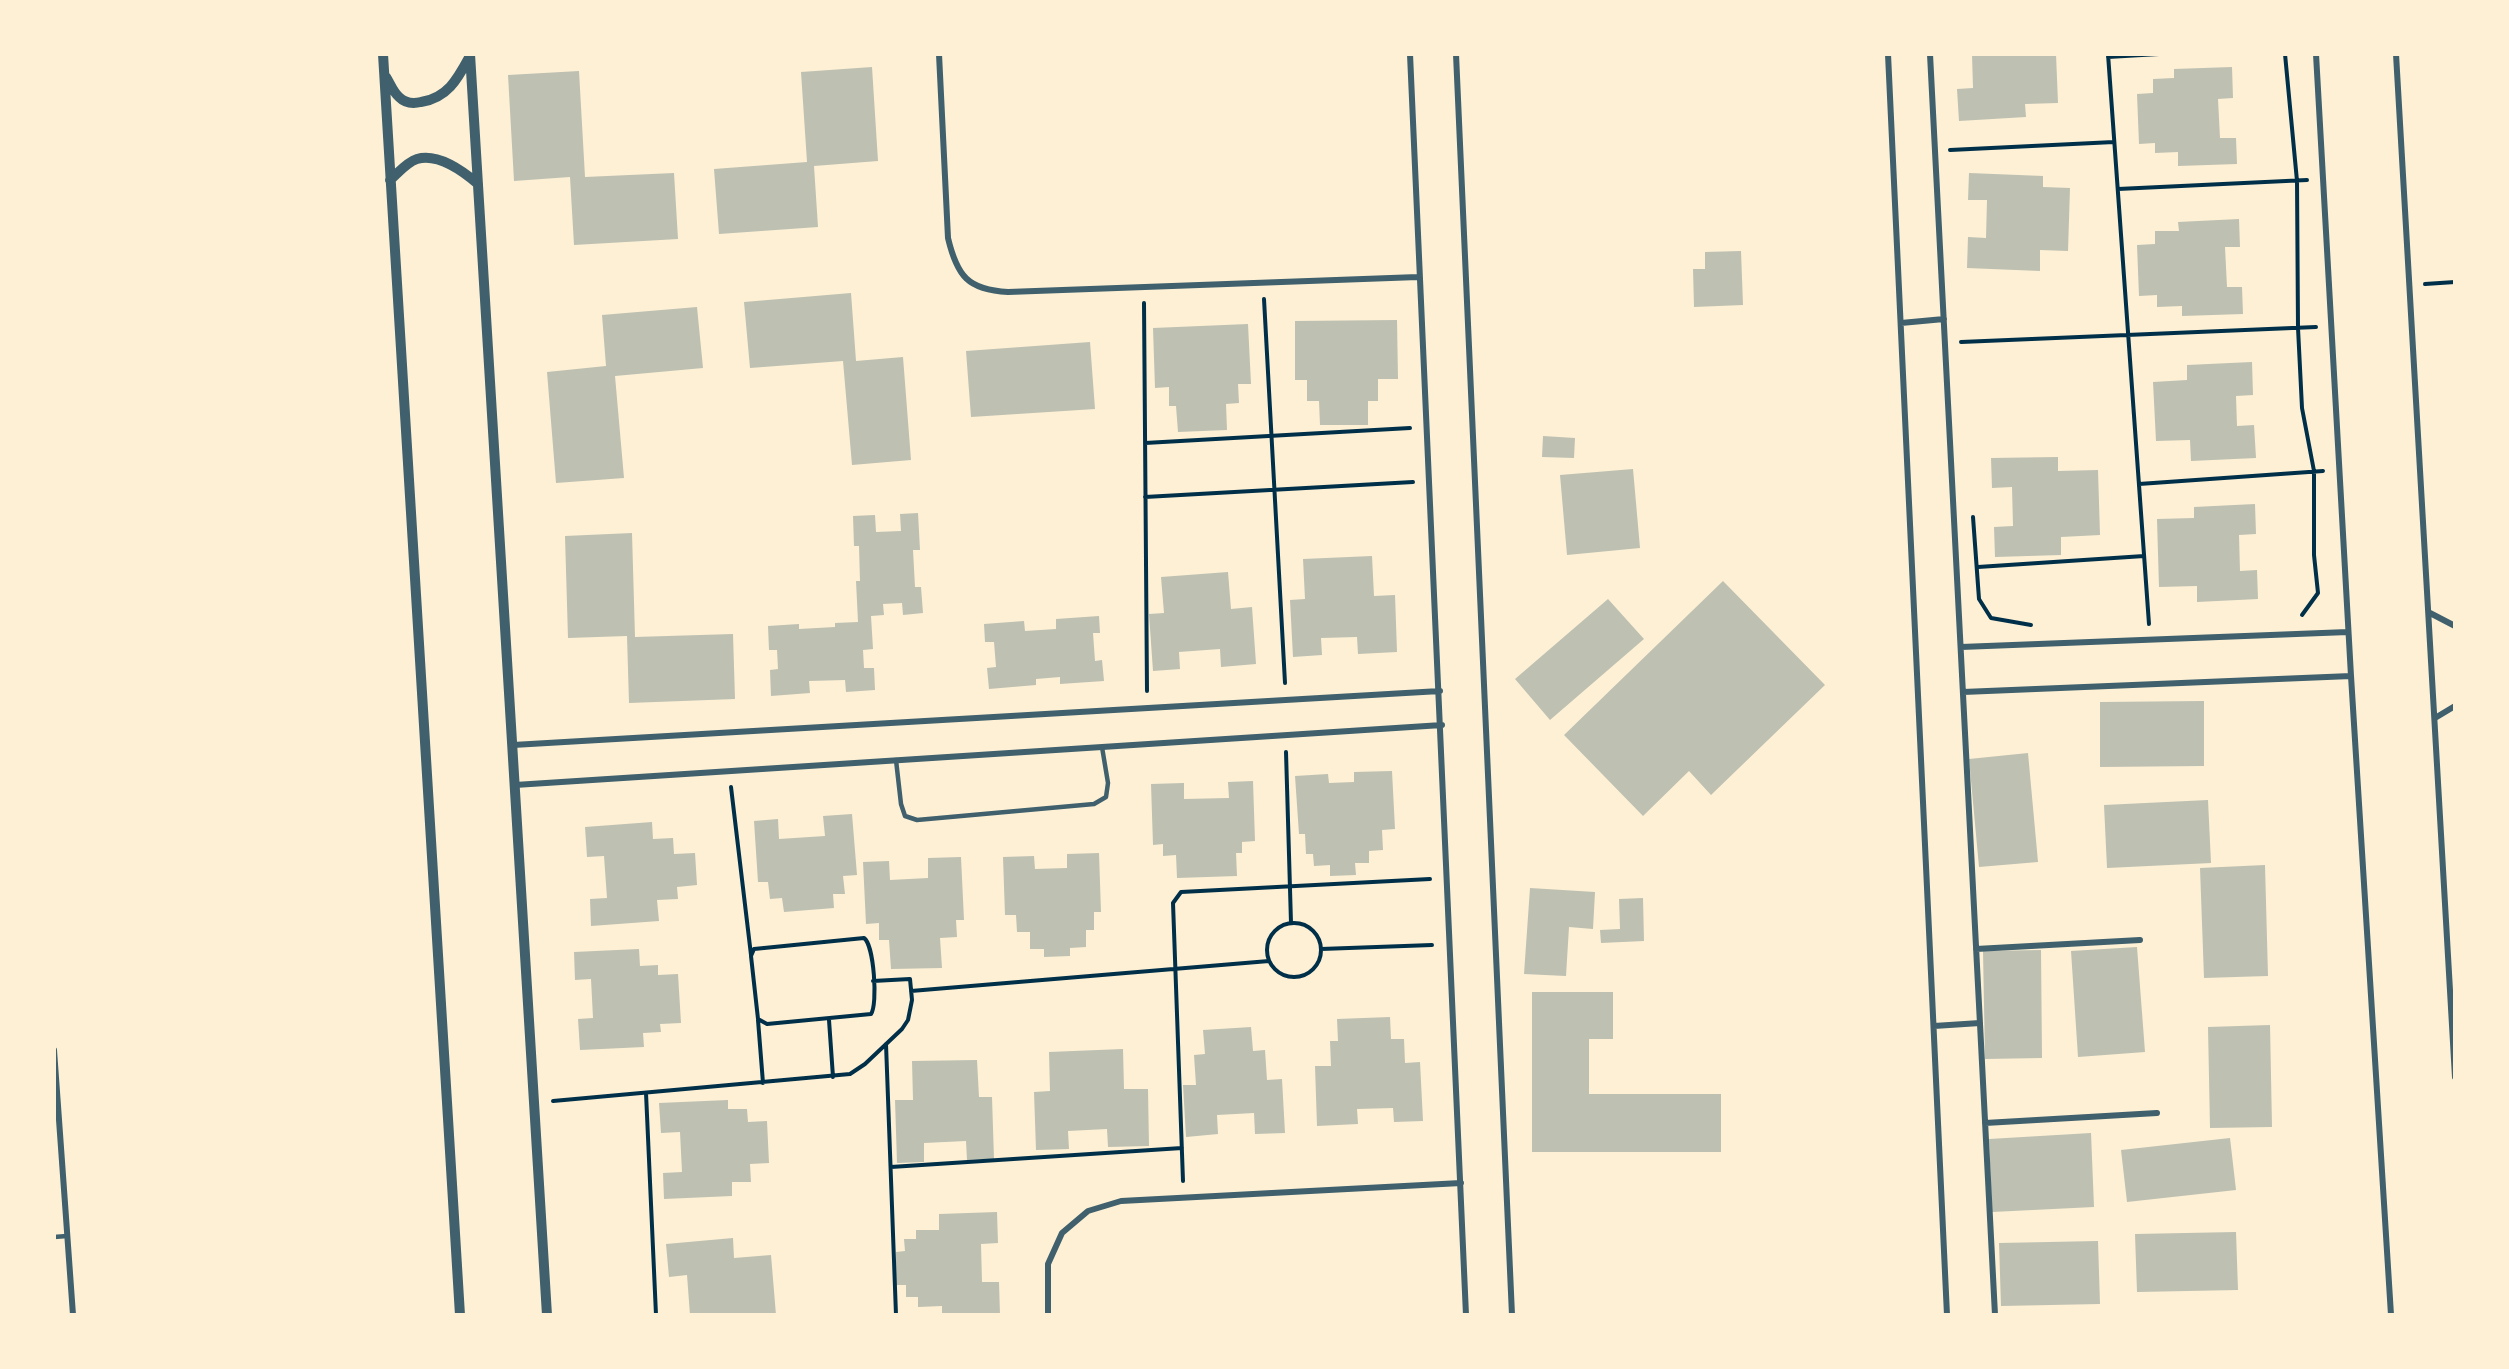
<!DOCTYPE html>
<style>
body{margin:0}
#map{position:relative;width:2509px;height:1369px;overflow:hidden;background:#fdf0d5;font-family:Figtree,sans-serif}
canvas{display:block}
.frame{position:absolute;inset:0;border:56px solid #fdf0d5;pointer-events:none}
</style>
<div id="map">
<canvas width="2509" height="1369"></canvas>
<div class="frame"></div>
</div>
<script>
const ctx = document.querySelector('canvas').getContext('2d');
ctx.lineJoin = 'round';
function paint(path, color) {
  ctx.fillStyle = color;
  ctx.fill(path, 'evenodd');
}
function strokePath(path, color, width, dash) {
  ctx.strokeStyle = color;
  ctx.lineWidth = width;
  ctx.lineCap = dash ? 'butt' : 'round';
  ctx.setLineDash(dash || []);
  ctx.stroke(path);
}
paint(new Path2D(`
 M 1972,54 L 2056,54 L 2058,103 L 2025,104 L 2026,117 L 1959,121 L 1957,89 L 1973,88 Z
 M 872,67 L 878,161 L 814,166 L 818,227 L 719,234 L 714,169 L 807,162 L 801,72 Z
 M 2232,67 L 2233,98 L 2218,99 L 2220,138 L 2236,138 L 2237,164 L 2178,166 L 2178,152 L 2155,153 L 2155,143 L 2139,144 L 2137,94 L 2153,93 L 2153,79 L 2174,78 L 2174,69 Z
 M 579,71 L 585,177 L 674,173 L 678,239 L 574,245 L 570,177 L 514,181 L 508,75 Z
 M 1969,173 L 2043,176 L 2043,187 L 2070,188 L 2068,251 L 2040,250 L 2040,271 L 1967,268 L 1968,237 L 1986,238 L 1987,200 L 1968,200 Z
 M 2239,219 L 2240,247 L 2225,247 L 2227,287 L 2242,287 L 2243,314 L 2182,316 L 2182,306 L 2157,307 L 2157,295 L 2139,296 L 2137,245 L 2155,244 L 2155,231 L 2179,231 L 2178,222 Z
 M 1741,251 L 1743,305 L 1694,307 L 1693,269 L 1705,269 L 1705,252 Z
 M 851,293 L 856,361 L 903,357 L 911,460 L 852,465 L 843,361 L 750,368 L 744,302 Z
 M 697,307 L 703,368 L 615,376 L 624,478 L 556,483 L 547,372 L 606,366 L 602,315 Z
 M 1397,320 L 1398,379 L 1378,379 L 1378,401 L 1368,401 L 1368,425 L 1320,425 L 1319,401 L 1307,401 L 1307,380 L 1295,380 L 1295,321 Z
 M 1248,324 L 1251,384 L 1238,384 L 1239,403 L 1226,404 L 1227,430 L 1178,432 L 1176,406 L 1169,406 L 1169,387 L 1155,388 L 1153,328 Z
 M 1090,342 L 1095,409 L 971,417 L 966,351 Z
 M 2252,362 L 2253,395 L 2236,396 L 2237,426 L 2254,425 L 2256,458 L 2191,461 L 2190,440 L 2156,441 L 2153,382 L 2187,380 L 2187,365 Z
 M 1543,436 L 1575,438 L 1574,458 L 1542,457 Z
 M 2058,457 L 2058,471 L 2098,470 L 2100,535 L 2061,537 L 2061,555 L 1995,557 L 1994,527 L 2013,526 L 2012,487 L 1992,488 L 1991,458 Z
 M 1633,469 L 1640,548 L 1567,555 L 1560,475 Z
 M 2255,504 L 2256,534 L 2239,535 L 2240,571 L 2257,570 L 2258,599 L 2197,602 L 2197,586 L 2159,587 L 2157,519 L 2194,518 L 2194,507 Z
 M 918,513 L 920,550 L 913,550 L 915,587 L 921,587 L 923,613 L 903,615 L 902,603 L 883,604 L 884,615 L 871,616 L 873,649 L 863,650 L 864,668 L 874,668 L 875,690 L 846,692 L 845,680 L 809,681 L 810,693 L 771,696 L 770,670 L 778,669 L 777,650 L 769,650 L 768,626 L 799,624 L 799,629 L 835,627 L 835,623 L 858,622 L 856,581 L 860,581 L 859,546 L 854,546 L 853,516 L 875,515 L 876,532 L 901,531 L 900,514 Z
 M 632,533 L 635,637 L 733,634 L 735,699 L 629,703 L 627,636 L 568,638 L 565,536 Z
 M 1372,556 L 1374,596 L 1395,595 L 1397,652 L 1358,654 L 1357,637 L 1321,638 L 1322,655 L 1293,657 L 1290,600 L 1305,599 L 1303,559 Z
 M 1228,572 L 1231,609 L 1252,607 L 1256,664 L 1221,667 L 1220,649 L 1179,652 L 1180,669 L 1153,671 L 1149,614 L 1164,613 L 1161,577 Z
 M 1723,581 L 1825,685 L 1711,795 L 1689,771 L 1643,816 L 1564,735 Z
 M 1608,599 L 1644,639 L 1550,720 L 1515,679 Z
 M 1099,616 L 1100,633 L 1093,633 L 1095,661 L 1102,660 L 1104,681 L 1060,684 L 1060,677 L 1036,679 L 1036,685 L 989,689 L 987,668 L 996,667 L 994,642 L 985,642 L 984,624 L 1024,621 L 1025,631 L 1056,629 L 1056,619 Z
 M 2204,701 L 2204,766 L 2100,767 L 2100,702 Z
 M 2028,753 L 2038,862 L 1979,867 L 1969,759 Z
 M 1392,771 L 1395,829 L 1382,830 L 1383,850 L 1369,851 L 1369,863 L 1355,863 L 1356,875 L 1330,876 L 1330,865 L 1314,866 L 1313,854 L 1306,854 L 1305,834 L 1299,834 L 1295,776 L 1328,774 L 1329,783 L 1354,782 L 1354,772 Z
 M 1253,781 L 1255,841 L 1242,842 L 1242,853 L 1236,853 L 1237,876 L 1177,878 L 1176,855 L 1163,856 L 1163,844 L 1153,845 L 1151,784 L 1184,783 L 1184,799 L 1229,798 L 1228,782 Z
 M 2208,800 L 2211,863 L 2107,868 L 2104,805 Z
 M 852,814 L 857,875 L 843,876 L 845,894 L 833,894 L 834,908 L 784,912 L 782,898 L 770,899 L 768,882 L 758,882 L 754,821 L 778,819 L 779,839 L 825,836 L 823,816 Z
 M 652,822 L 653,839 L 673,838 L 674,854 L 695,853 L 697,885 L 677,887 L 678,899 L 657,900 L 659,921 L 591,926 L 590,899 L 607,898 L 604,856 L 587,857 L 585,827 Z
 M 1099,853 L 1101,912 L 1094,912 L 1094,930 L 1086,930 L 1086,947 L 1070,948 L 1070,956 L 1044,957 L 1044,949 L 1030,949 L 1030,932 L 1017,932 L 1016,915 L 1005,915 L 1003,857 L 1034,856 L 1035,869 L 1067,868 L 1067,854 Z
 M 961,857 L 964,920 L 956,920 L 957,937 L 940,938 L 942,968 L 891,969 L 889,940 L 879,940 L 879,923 L 866,924 L 863,862 L 889,861 L 890,880 L 928,878 L 928,858 Z
 M 2265,865 L 2268,976 L 2204,978 L 2200,868 Z
 M 1530,888 L 1595,892 L 1593,929 L 1569,927 L 1566,976 L 1524,974 Z
 M 1643,898 L 1644,941 L 1601,943 L 1600,930 L 1620,929 L 1619,899 Z
 M 2137,947 L 2145,1052 L 2078,1057 L 2071,951 Z
 M 639,949 L 640,966 L 658,965 L 658,975 L 678,974 L 681,1023 L 660,1024 L 661,1032 L 643,1033 L 644,1047 L 580,1050 L 578,1019 L 593,1018 L 591,979 L 575,980 L 574,952 Z
 M 2041,950 L 2042,1058 L 1985,1059 L 1983,951 Z
 M 1532,992 L 1613,992 L 1613,1039 L 1589,1039 L 1589,1094 L 1721,1094 L 1721,1152 L 1532,1152 Z
 M 1390,1017 L 1391,1039 L 1404,1039 L 1405,1063 L 1420,1062 L 1423,1121 L 1394,1122 L 1393,1108 L 1357,1109 L 1358,1124 L 1317,1126 L 1315,1066 L 1331,1066 L 1330,1041 L 1338,1041 L 1337,1019 Z
 M 2270,1025 L 2272,1127 L 2210,1128 L 2208,1027 Z
 M 1251,1027 L 1253,1051 L 1265,1050 L 1267,1080 L 1282,1079 L 1285,1133 L 1255,1134 L 1254,1113 L 1217,1115 L 1218,1134 L 1186,1137 L 1183,1085 L 1196,1085 L 1194,1055 L 1205,1054 L 1203,1030 Z
 M 1123,1049 L 1124,1089 L 1148,1089 L 1149,1146 L 1108,1147 L 1107,1129 L 1068,1131 L 1069,1149 L 1036,1150 L 1034,1092 L 1050,1091 L 1049,1052 Z
 M 977,1060 L 979,1097 L 992,1097 L 994,1159 L 967,1160 L 966,1141 L 924,1143 L 924,1162 L 897,1163 L 895,1100 L 913,1100 L 912,1061 Z
 M 728,1100 L 728,1109 L 747,1109 L 748,1122 L 767,1121 L 769,1163 L 750,1164 L 751,1182 L 732,1182 L 732,1196 L 664,1199 L 663,1173 L 682,1172 L 680,1132 L 661,1133 L 659,1103 Z
 M 2091,1133 L 2094,1207 L 1992,1212 L 1989,1139 Z
 M 2230,1138 L 2236,1190 L 2127,1202 L 2121,1150 Z
 M 997,1212 L 998,1243 L 981,1244 L 982,1282 L 999,1282 L 1000,1315 L 942,1315 L 942,1306 L 918,1307 L 918,1297 L 906,1297 L 906,1285 L 896,1285 L 896,1252 L 905,1251 L 904,1239 L 916,1239 L 916,1230 L 939,1230 L 939,1214 Z
 M 2236,1232 L 2238,1290 L 2137,1292 L 2135,1234 Z
 M 733,1238 L 734,1258 L 771,1255 L 776,1315 L 690,1315 L 687,1275 L 669,1277 L 666,1244 Z
 M 2098,1241 L 2100,1304 L 2001,1306 L 1999,1243 Z`), '#bec0b2');
strokePath(new Path2D(`
 M 2108,54 L 2149,624
 M 2285,54 L 2297,181 L 2298,328 L 2302,408 L 2314,471 L 2314,555 L 2318,593 L 2302,615
 M 2108,57 L 2159,54
 M 1950,150 L 2114,142
 M 2118,189 L 2307,180
 M 2425,284 L 2455,282
 M 1264,299 L 1285,683
 M 1144,303 L 1147,691
 M 1961,342 L 2316,327
 M 1145,443 L 1410,428
 M 2139,484 L 2323,471
 M 1145,497 L 1413,482
 M 1973,517 L 1979,599 L 1991,618 L 2031,625
 M 1978,567 L 2144,556
 M 1286,752 L 1291,923
 M 731,787 L 751,955
 M1267 950a27 27 0 1 1 54 0a27 27 0 1 1-54 0Z
 M 864,938 C 874,945 878,1004 871,1014 L 767,1024 L 758,1019 L 751,956 L 754,949 Z
 M 1321,949 L 1432,945
 M 911,991 L 1269,961
 M 758,1020 L 763,1083
 M 829,1020 L 833,1077
 M 886,1044 L 896,1315
 M 646,1093 L 656,1315
 M 553,1101 L 850,1074 L 865,1064 L 902,1029 L 908,1020 L 912,1000 L 910,979 L 873,981
 M 891,1167 L 1182,1148
 M 1183,1181 L 1173,903 L 1181,892 L 1430,879`), '#003049', 4);
strokePath(new Path2D(`
 M 896,760 L 901,804 L 905,816 L 917,820 L 1094,804 L 1106,797 L 1108,783 L 1102,747
 M 54,1237 L 67,1236`), '#3f606c', 4.5);
strokePath(new Path2D(`
 M 939,54 L 948,238 C 957,276 968,290 1008,292 L 1418,277
 M 1410,54 L 1466,1315
 M 1456,54 L 1512,1315
 M 1888,54 L 1947,1315
 M 1930,54 L 1995,1315
 M 2316,54 L 2351,676 L 2391,1315
 M 2396,54 L 2455,1077
 M 1901,323 L 1944,319
 M 2430,613 L 2455,626
 M 1961,647 L 2348,632
 M 1963,692 L 2351,676
 M 2435,718 L 2455,706
 M 513,745 L 1440,691
 M 515,785 L 1442,725
 M 1976,949 L 2140,940
 M 1934,1026 L 1980,1023
 M 54,1050 L 73,1315
 M 1985,1123 L 2157,1113
 M 1048,1315 L 1048,1264 L 1062,1233 L 1088,1211 L 1121,1201 L 1461,1183`), '#3f606c', 6);
strokePath(new Path2D(`
 M 383,54 L 460,1315
 M 470,54 L 547,1315
 M 386,77 C 390,83 393,92 399,97 C 405,103 413,104 421,102 C 448,98 458,78 470,56
 M 390,180 C 398,173 407,162 417,159 C 438,153 464,172 478,184`), '#3f606c', 10);
</script>
